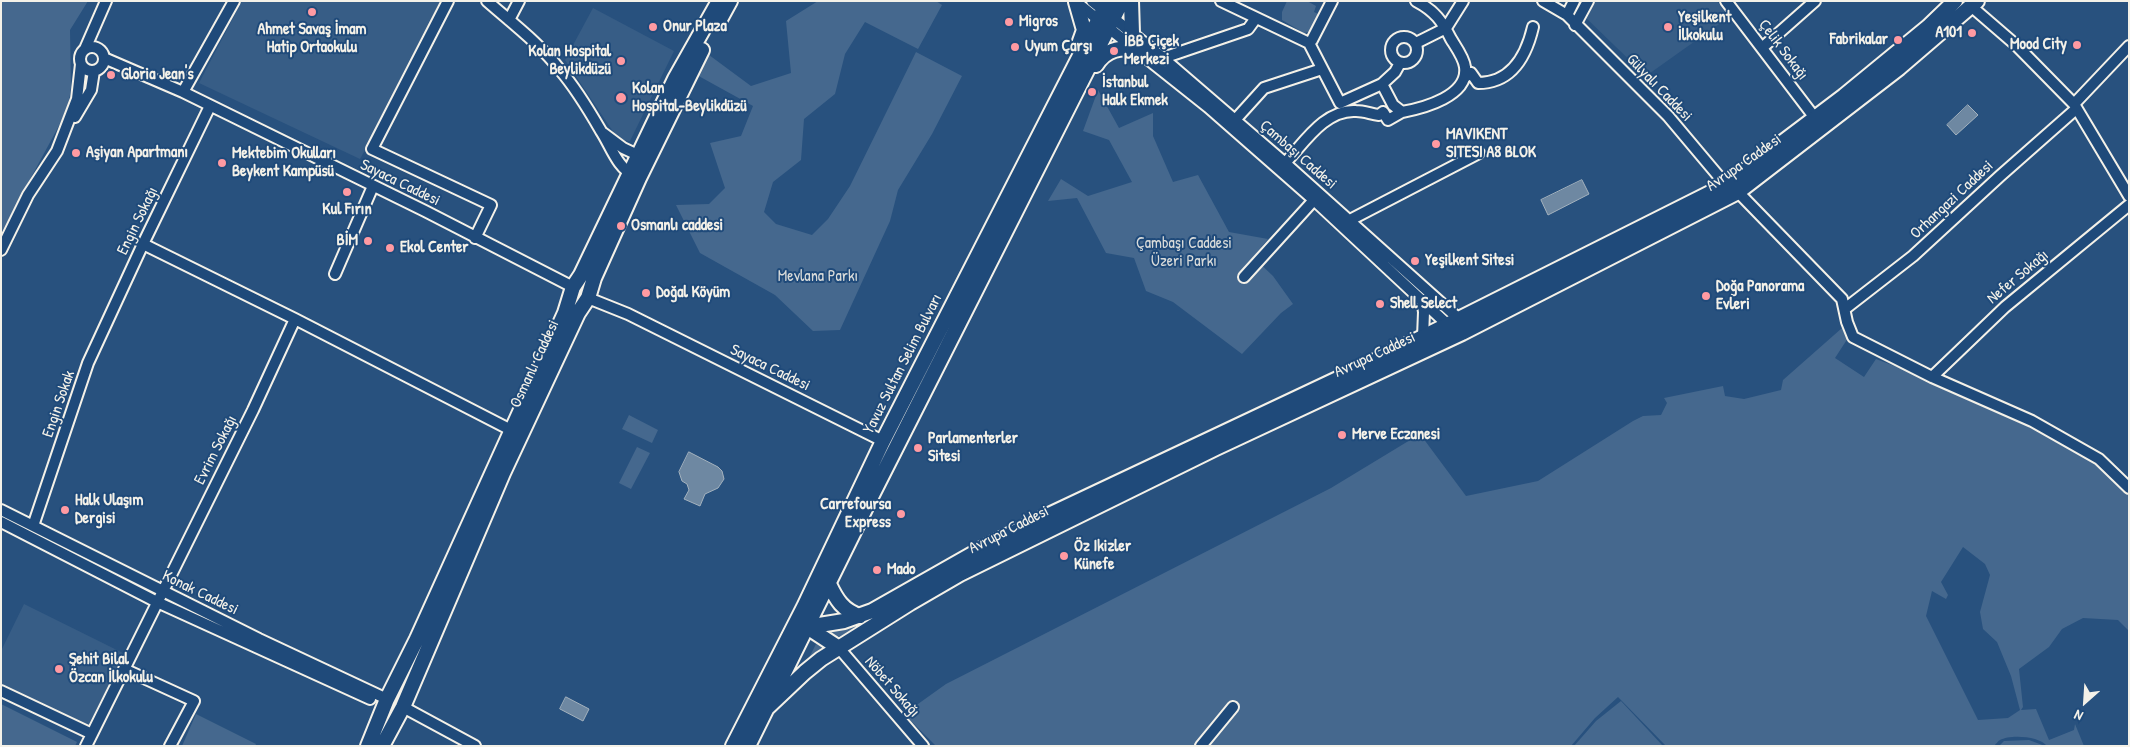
<!DOCTYPE html>
<meta charset="utf-8">
<style>
body{margin:0}
#map{position:relative;width:2130px;height:747px;overflow:hidden;background:#28517e;font-family:"Patrick Hand",sans-serif}
canvas{display:block}
.frame{position:absolute;inset:0;border:2px solid #f4f1e8;pointer-events:none}
.north{position:absolute;left:2060px;top:677px;width:50px;height:50px;-webkit-text-stroke:4px #1f4a7a;paint-order:stroke;rotate:206deg;font-size:14px;font-weight:700;line-height:20px;text-align:center;color:#f4f1e8}
.north::after{content:'';display:block;margin:auto;width:18px;height:22px;background:#f4f1e8;clip-path:polygon(50% 0,100% 100%,50% 72%,0 100%)}
</style>
<div id="map">
<canvas width="2130" height="747"></canvas>
<div class="frame"></div>
<div class="north">N</div>
</div>
<script>
const ctx = document.querySelector('canvas').getContext('2d');
ctx.lineJoin = 'round';
function paint(path, color) {
  ctx.fillStyle = color;
  ctx.fill(path, 'evenodd');
}
function strokePath(path, color, width, dash) {
  ctx.strokeStyle = color;
  ctx.lineWidth = width;
  ctx.lineCap = dash ? 'butt' : 'round';
  ctx.setLineDash(dash || []);
  ctx.stroke(path);
}
function write(font, color, halo, rows, align = 'center') {
  ctx.font = font + ' "Patrick Hand",sans-serif';
  ctx.lineWidth = 4;
  ctx.setLineDash([]);
  ctx.textBaseline = 'middle';
  ctx.strokeStyle = halo;
  ctx.fillStyle = color;
  for (const [text, x, y, turn = 0] of rows) {
    ctx.save();
    ctx.translate(x, y);
    ctx.rotate((+turn || 0) * Math.PI / 180);
    ctx.textAlign = isNaN(turn) ? turn : align;
    if (halo) ctx.strokeText(text, 0, 0);
    ctx.fillText(text, 0, 0);
    ctx.restore();
  }
}
paint(new Path2D(`
 M 242,1 L 440,1 L 396,93 L 360,159 L 199,83 Z
 M 1595,1 L 1717,1 L 1729,17 L 1646,76 L 1585,17 Z
 M 593,8 L 674,51 L 630,141 L 620,140 L 616,136 L 565,60 Z
 M 24,604 L 125,654 L 89,724 L 78,723 L 1,685 L 1,651 Z`), '#375d86');
paint(new Path2D(`
 M 1,1 L 88,1 L 70,30 L 71,87 L 68,109 L 1,233 Z
 M 818,1 L 936,1 L 942,5 L 918,49 L 865,22 L 845,54 L 835,94 L 804,119 L 801,160 L 773,182 L 764,212 L 776,224 L 812,235 L 828,219 L 850,186 L 916,52 L 962,76 L 932,134 L 898,190 L 890,221 L 840,330 L 813,331 L 775,295 L 700,253 L 676,205 L 709,204 L 725,188 L 710,143 L 741,136 L 753,106 L 695,74 L 705,52 L 751,86 L 791,73 L 786,21 Z
 M 1287,1 L 1307,1 L 1316,6 L 1314,12 L 1322,16 L 1313,31 L 1304,33 L 1282,20 L 1282,12 Z
 M 1098,90 L 1119,128 L 1153,113 L 1153,136 L 1173,182 L 1198,175 L 1229,232 L 1268,239 L 1253,257 L 1273,276 L 1293,304 L 1281,313 L 1242,354 L 1173,302 L 1146,291 L 1134,258 L 1106,253 L 1077,198 L 1048,201 L 1061,179 L 1088,196 L 1132,182 L 1109,140 L 1083,131 Z
 M 1842,328 L 1848,338 L 1835,358 L 1864,377 L 1876,359 L 1929,379 L 2030,424 L 2095,461 L 2129,492 L 2129,631 L 2118,620 L 2083,618 L 2062,629 L 2049,647 L 2019,669 L 2023,707 L 2021,710 L 2036,709 L 2049,740 L 2074,730 L 2075,724 L 2084,746 L 2047,746 C 2040,736 2010,734 2000,740 C 1998,741 1996,744 1994,746 L 1666,746 L 1618,697 L 1595,718 L 1571,746 L 936,746 L 904,714 L 946,684 L 1331,488 L 1420,434 L 1466,496 L 1538,481 L 1633,421 L 1643,416 L 1661,415 L 1667,403 L 1664,398 L 1723,386 L 1725,396 L 1744,399 L 1781,390 L 1783,380 ZM 1963,547 L 1985,564 L 1990,575 L 1980,612 L 1983,629 L 1997,642 L 2011,676 L 2020,710 L 2008,718 L 1978,720 L 1926,616 L 1932,591 L 1946,599 L 1948,595 L 1941,582 Z
 M 629,415 L 658,430 L 652,443 L 622,429 Z
 M 637,447 L 650,453 L 631,489 L 619,483 Z
 M 905,600 L 848,634 L 837,637 L 822,631 L 825,629 C 852,631 881,611 905,600 Z
 M 816,644 L 828,649 L 806,664 Z
 M 1621,701 L 1663,746 L 1574,746 L 1596,721 Z
 M 1,704 L 77,742 L 75,746 L 1,746 Z
 M 196,714 L 256,744 L 255,746 L 182,746 Z
 M 2029,740 L 2045,746 L 1999,746 L 2004,741 Z`), '#45688e');
const water = new Path2D(`
 M 1968,105 L 1978,115 L 1956,135 L 1947,125 Z
 M 1582,180 L 1589,194 L 1548,215 L 1541,200 Z
 M 689,452 L 718,467 L 722,471 L 724,479 L 718,488 L 705,494 L 700,506 L 684,499 L 689,490 L 687,484 L 682,481 L 679,472 Z
 M 566,697 L 589,709 L 583,721 L 560,709 Z`);
paint(water, '#6e88a2');
strokePath(water, '#a4b2be', 1);
const minor = new Path2D(`
 M 448,1 L 372,149 L 491,205 L 475,238
 M 487,1 C 512,23 540,44 560,70 C 574,86 590,112 601,131 C 611,146 617,168 635,176
 M 1092,1 L 1163,58 L 1285,163 L 1459,319
 M 1221,1 L 1309,43 L 1340,103 L 1382,84 L 1393,105 L 1402,112 C 1424,108 1469,96 1465,67 C 1464,58 1456,47 1451,39 C 1442,21 1435,11 1416,1
 M 1543,1 L 1567,15 L 1668,116 L 1726,185
 M 1726,1 L 1815,118
 M 1076,2 L 1208,107 L 1314,200 L 1448,325
 M 1972,7 L 2016,45 L 2074,104 L 2129,196
 M 1567,15 L 1574,1
 M 509,20 L 519,1
 M 1575,25 L 1588,1
 M1391 50a13 13 0 1 1 26 0a13 13 0 1 1-26 0Z
 M 1309,43 L 1312,40 L 1332,1
 M 1416,43 L 1446,28 L 1463,1
 M80 59a12 12 0 1 1 24 0a12 12 0 1 1-24 0Z
 M 1763,47 L 1815,1
 M 85,49 L 106,1
 M 104,58 L 183,92 L 425,211 L 573,287
 M 1163,58 L 1248,29 L 1256,18
 M 1465,77 L 1471,73 L 1478,83 C 1511,83 1526,57 1533,27
 M 1382,84 L 1395,72 L 1400,63
 M 183,92 L 234,1
 M 2074,104 L 2129,46
 M 75,117 L 91,90 L 94,71
 M 1235,120 L 1264,88 L 1322,69
 M 603,133 L 623,148 L 644,158
 M 1285,163 C 1304,143 1325,109 1356,111 C 1364,111 1371,114 1379,115 L 1383,112 L 1388,120 L 1402,112
 M 1738,192 L 1842,299 L 1847,322 L 1853,337 L 1932,377 L 2032,421 L 2099,459 L 2129,488
 M 1350,220 L 1479,153
 M 143,244 L 295,319 L 511,430
 M 1,250 L 28,195 L 57,151 L 77,99 L 81,64
 M 335,274 L 373,186
 M 1244,277 L 1314,200
 M 588,298 L 628,314 L 883,441
 M 1422,300 L 1424,312 L 1423,337
 M 1846,308 L 1913,256 L 2000,176 L 2076,109
 M 1932,377 L 2005,307 L 2129,205
 M 1,510 L 259,639 L 387,699
 M 1,522 L 157,602 L 370,699
 M 33,526 L 88,363 L 143,244 L 210,106
 M 839,648 L 923,746
 M 124,669 L 194,701 L 170,746
 M 1,691 L 92,734
 M 403,707 L 475,746
 M 86,746 L 253,410 L 295,319
 M 1201,746 L 1233,707`);
const major = new Path2D(`
 M 1131,1 L 1132,33
 M 1076,2 L 1084,30 L 1079,44
 M 718,23 L 730,1
 M 1096,65 C 1106,49 1121,46 1139,50
 M 829,584 C 836,599 843,611 860,616
 M 804,625 L 839,648
 M 807,627 L 844,621 L 872,611 L 983,548 L 1049,515 L 1363,367 L 1726,185 L 1844,96 L 1928,27 L 1955,1
 M 767,708 L 805,672 L 821,659 L 910,603 L 960,574 L 1216,448 L 1462,333 L 1738,192 L 1899,68 L 1977,1
 M 368,746 L 387,699 L 417,639 L 565,313 L 573,287 L 581,275 L 675,79 L 719,1
 M 382,746 L 403,707 L 503,473 L 578,313 L 588,298 L 594,278 L 639,178 L 702,50
 M 733,746 L 804,607 L 883,441 L 1108,1
 M 748,746 L 872,495 L 1122,1`);
strokePath(minor, '#f4f1e8', 14);
strokePath(major, '#f4f1e8', 18);
strokePath(minor, '#1f4a7a', 10);
strokePath(major, '#1f4a7a', 14);
for (const [x, y, r, color] of [
 [312,12,5,"#ff9aa2"],
 [1009,22,5,"#ff9aa2"],
 [653,27,5,"#ff9aa2"],
 [1668,27,5,"#ff9aa2"],
 [1972,33,5,"#ff9aa2"],
 [1898,40,5,"#ff9aa2"],
 [2077,45,5,"#ff9aa2"],
 [1015,47,5,"#ff9aa2"],
 [1114,51,5,"#ff9aa2"],
 [621,61,5,"#ff9aa2"],
 [111,75,5,"#ff9aa2"],
 [1092,92,5,"#ff9aa2"],
 [621,98,6,"#ff9aa2"],
 [1436,144,5,"#ff9aa2"],
 [76,153,5,"#ff9aa2"],
 [222,163,5,"#ff9aa2"],
 [347,192,5,"#ff9aa2"],
 [621,226,5,"#ff9aa2"],
 [368,241,5,"#ff9aa2"],
 [390,248,5,"#ff9aa2"],
 [1415,261,5,"#ff9aa2"],
 [646,293,5,"#ff9aa2"],
 [1706,296,5,"#ff9aa2"],
 [1380,304,5,"#ff9aa2"],
 [1342,435,5,"#ff9aa2"],
 [918,448,5,"#ff9aa2"],
 [65,510,5,"#ff9aa2"],
 [901,514,5,"#ff9aa2"],
 [1064,556,5,"#ff9aa2"],
 [877,570,5,"#ff9aa2"],
 [59,669,5,"#ff9aa2"]
]) {
  const dot = new Path2D();
  dot.arc(x, y, r, 0, 2 * Math.PI);
  ctx.fillStyle = color;
  ctx.fill(dot);
  strokePath(dot, '#1f4a7a', 2);
}
write('bold 16px', '#f4f1e8', '#1f4a7a', [
 ["Yeşilkent",1678,18],
 ["İlkokulu",1678,36],
 ["Migros",1019,22],
 ["Onur Plaza",663,27],
 ["Ahmet Savaş İmam",312,30,"center"],
 ["Hatip Ortaokulu",312,48,"center"],
 ["A101",1962,33,"right"],
 ["Fabrikalar",1888,40,"right"],
 ["İBB Çiçek",1124,42],
 ["Merkezi",1124,60],
 ["Mood City",2067,45,"right"],
 ["Uyum Çarşı",1025,47],
 ["Kolan Hospital",611,52,"right"],
 ["Beylikdüzü",611,70,"right"],
 ["Gloria Jean's",121,75],
 ["İstanbul",1102,83],
 ["Halk Ekmek",1102,101],
 ["Kolan",632,89],
 ["Hospital-Beylikdüzü",632,107],
 ["MAVIKENT",1446,135],
 ["SITESI A8 BLOK",1446,153],
 ["Aşiyan Apartmanı",86,153],
 ["Mektebim Okulları",232,154],
 ["Beykent Kampüsü",232,172],
 ["Kul Fırın",347,210,"center"],
 ["Osmanlı caddesi",631,226],
 ["BİM",358,241,"right"],
 ["Ekol Center",400,248],
 ["Yeşilkent Sitesi",1425,261],
 ["Doğa Panorama",1716,287],
 ["Evleri",1716,305],
 ["Doğal Köyüm",656,293],
 ["Shell Select",1390,304],
 ["Merve Eczanesi",1352,435],
 ["Parlamenterler",928,439],
 ["Sitesi",928,457],
 ["Halk Ulaşım",75,501],
 ["Dergisi",75,519],
 ["Carrefoursa",891,505,"right"],
 ["Express",891,523,"right"],
 ["Öz Ikizler",1074,547],
 ["Künefe",1074,565],
 ["Mado",887,570],
 ["Şehit Bilal",69,660],
 ["Özcan İlkokulu",69,678]
], 'left');
write('16px', '#f4f1e8', '#1f4a7a', [
 ["Çelik Sokağı",1783,50,53],
 ["Gülyalı Caddesi",1659,88,46],
 ["Çambaşı Caddesi",1298,155,41],
 ["Avrupa Caddesi",1744,163,-35],
 ["Sayaca Caddesi",400,183,26],
 ["Orhangazi Caddesi",1952,200,-43],
 ["Engin Sokağı",138,221,-64],
 ["Nefer Sokağı",2018,277,-40],
 ["Avrupa Caddesi",1375,355,-25],
 ["Osmanlı Caddesi",535,364,-65],
 ["Yavuz Sultan Selim Bulvarı",903,364,-63],
 ["Sayaca Caddesi",770,368,26],
 ["Engin Sokak",59,404,-71],
 ["Evrim Sokağı",216,450,-63],
 ["Avrupa Caddesi",1009,530,-27],
 ["Konak Caddesi",200,593,26],
 ["Nöbet Sokağı",892,687,49]
]);
write('16px', '#dadcda', '#1f4a7a', [
 ["Çambaşı Caddesi",1184,244],
 ["Üzeri Parkı",1184,262],
 ["Mevlana Parkı",818,277]
]);
</script>
